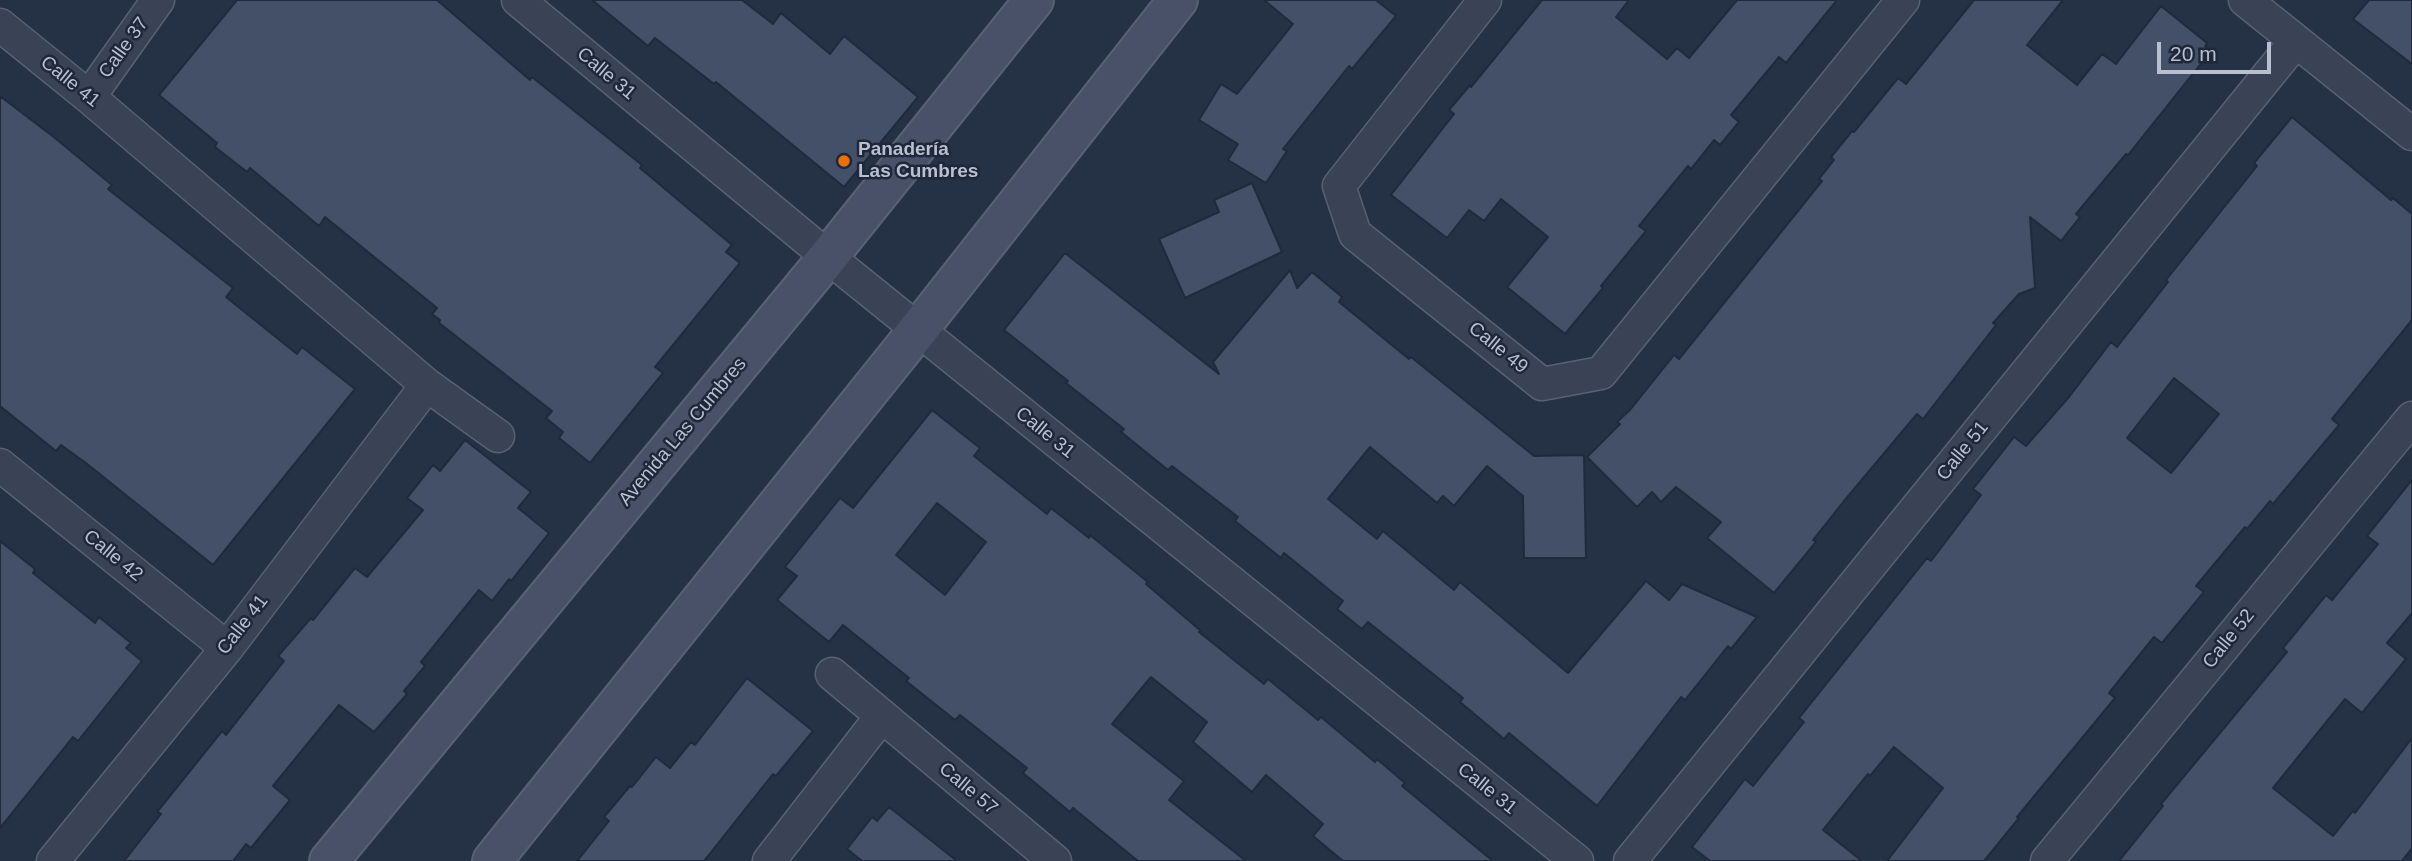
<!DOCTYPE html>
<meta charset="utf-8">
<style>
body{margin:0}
#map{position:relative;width:2412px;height:861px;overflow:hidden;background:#253145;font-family:Helvetica,sans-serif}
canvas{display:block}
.scale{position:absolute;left:2157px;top:42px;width:114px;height:32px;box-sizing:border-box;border:4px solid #b8bfce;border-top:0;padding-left:9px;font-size:21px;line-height:24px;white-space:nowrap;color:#b8bfce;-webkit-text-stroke:5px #1f283a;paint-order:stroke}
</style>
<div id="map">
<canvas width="2412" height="861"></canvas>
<div class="scale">20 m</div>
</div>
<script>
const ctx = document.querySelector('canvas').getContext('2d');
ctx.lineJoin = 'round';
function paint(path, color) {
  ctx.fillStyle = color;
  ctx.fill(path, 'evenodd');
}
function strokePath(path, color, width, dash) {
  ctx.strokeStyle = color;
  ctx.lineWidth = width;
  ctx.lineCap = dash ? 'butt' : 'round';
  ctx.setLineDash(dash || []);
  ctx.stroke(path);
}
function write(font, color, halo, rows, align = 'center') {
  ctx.font = font + ' Helvetica,sans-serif';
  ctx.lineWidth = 5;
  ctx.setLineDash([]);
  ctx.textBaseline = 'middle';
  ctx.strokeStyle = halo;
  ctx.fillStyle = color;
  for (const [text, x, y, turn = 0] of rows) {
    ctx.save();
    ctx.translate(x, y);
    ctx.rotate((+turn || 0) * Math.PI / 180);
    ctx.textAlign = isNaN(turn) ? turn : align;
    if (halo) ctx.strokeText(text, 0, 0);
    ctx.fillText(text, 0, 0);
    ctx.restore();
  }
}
const building = new Path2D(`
 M 237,0 L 437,0 L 530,80 L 532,77 L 642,165 L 640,168 L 732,245 L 726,252 L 740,263 L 655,367 L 663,373 L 590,463 L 559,438 L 563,432 L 546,418 L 552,411 L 439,323 L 440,320 L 432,314 L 437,308 L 325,217 L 319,226 L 250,168 L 247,172 L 215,147 L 217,143 L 159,95 Z
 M 592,0 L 742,0 L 773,24 L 781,13 L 830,54 L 844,36 L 918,97 L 844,187 L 716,82 L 714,84 L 655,38 L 648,46 Z
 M 1264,0 L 1376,0 L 1396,16 L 1352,69 L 1349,66 L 1283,149 L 1287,151 L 1266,183 L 1228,160 L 1238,144 L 1199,120 L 1221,84 L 1237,94 L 1293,24 Z
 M 1542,0 L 1629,0 L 1616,17 L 1667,59 L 1677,48 L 1689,58 L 1737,0 L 1837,0 L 1786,63 L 1779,57 L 1731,115 L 1739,122 L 1720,145 L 1714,140 L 1691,169 L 1688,166 L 1639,226 L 1646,231 L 1601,286 L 1603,288 L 1565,334 L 1507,287 L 1548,237 L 1501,199 L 1484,221 L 1469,210 L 1447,238 L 1391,195 L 1454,114 L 1449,110 L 1470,85 L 1471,87 Z
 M 1974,0 L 2063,0 L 2027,45 L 2077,85 L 2102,54 L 2116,64 L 2161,6 L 2207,43 L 2205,46 L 2211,51 L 2128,155 L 2126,154 L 2076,214 L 2080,217 L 2061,241 L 2030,217 L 2035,288 L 2019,294 L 1993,323 L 1996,325 L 1923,419 L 1917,414 L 1844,501 L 1813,540 L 1816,542 L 1774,593 L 1707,538 L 1721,522 L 1676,487 L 1661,502 L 1652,492 L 1637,507 L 1587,457 L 1620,424 L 1617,422 L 1630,410 L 1674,355 L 1679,359 L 1822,181 L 1819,179 L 1834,160 L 1831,157 L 1852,131 L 1854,132 L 1898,78 L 1906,84 Z
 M 2369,0 L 2412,0 L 2412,64 L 2353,19 Z
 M 0,96 L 55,138 L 112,185 L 108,189 L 233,288 L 226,297 L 297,354 L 302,347 L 355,389 L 213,565 L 86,463 L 61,445 L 56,451 L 0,406 Z
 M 2292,117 L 2391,200 L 2393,198 L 2412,214 L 2412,320 L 2332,419 L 2339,425 L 2273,504 L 2270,501 L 2247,529 L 2245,527 L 2196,586 L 2204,592 L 2162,643 L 2154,637 L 2109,693 L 2115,698 L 2017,817 L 2019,818 L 1984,861 L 1887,861 L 1943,788 L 1894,747 L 1870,776 L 1868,774 L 1823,830 L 1862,861 L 1710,861 L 1692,847 L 1745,779 L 1753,786 L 1804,722 L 1799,718 L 1927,558 L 1931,561 L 1981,495 L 1973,489 L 2014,437 L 2026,446 L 2069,397 L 2111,342 L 2117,347 L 2168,282 L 2166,280 L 2257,166 L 2254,163 ZM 2174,378 L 2219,414 L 2171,473 L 2127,438 Z
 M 1252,183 L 1282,252 L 1185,298 L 1159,239 L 1219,212 L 1214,200 Z
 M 1065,253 L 1219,374 L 1213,362 L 1290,270 L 1297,288 L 1312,272 L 1342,297 L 1339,302 L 1409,359 L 1411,357 L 1534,456 L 1584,455 L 1586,558 L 1524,558 L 1523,496 L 1487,466 L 1454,506 L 1443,496 L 1437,503 L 1370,447 L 1328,499 L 1377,539 L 1383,531 L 1454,590 L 1460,582 L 1568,673 L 1646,581 L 1669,600 L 1682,584 L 1757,617 L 1731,649 L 1728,646 L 1685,700 L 1681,697 L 1597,806 L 1509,733 L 1504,739 L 1460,702 L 1463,698 L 1368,622 L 1362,629 L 1337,609 L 1343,601 L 1284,553 L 1281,558 L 1235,521 L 1238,517 L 1172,466 L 1168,470 L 1121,432 L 1124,429 L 1066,383 L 1068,381 L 1004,330 Z
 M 932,410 L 980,448 L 974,456 L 1047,514 L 1051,508 L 1089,538 L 1090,535 L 1148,582 L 1146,584 L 1201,631 L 1199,632 L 1264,684 L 1268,679 L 1318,720 L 1321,717 L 1375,762 L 1377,759 L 1405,783 L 1402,786 L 1493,861 L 1343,861 L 1313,836 L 1323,824 L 1266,775 L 1252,792 L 1193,742 L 1207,722 L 1151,677 L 1112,724 L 1184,781 L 1169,800 L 1246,861 L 1138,861 L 1073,808 L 1070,812 L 1023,773 L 1027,768 L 960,715 L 955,720 L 906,681 L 909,678 L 843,625 L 829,642 L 777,600 L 797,576 L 785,567 L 840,498 L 853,508 ZM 937,503 L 986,542 L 945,595 L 896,555 Z
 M 465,440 L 531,492 L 518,508 L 549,533 L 511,581 L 509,579 L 492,601 L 479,590 L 421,662 L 425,666 L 404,691 L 407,694 L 374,732 L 339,705 L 273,786 L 290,800 L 251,848 L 246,844 L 233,861 L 124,861 L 161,814 L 157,812 L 222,731 L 226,735 L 284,661 L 278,656 L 311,618 L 313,620 L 355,568 L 367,577 L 423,510 L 407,498 L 433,465 L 440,471 Z
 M 2412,480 L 2412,613 L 2387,643 L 2406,659 L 2362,713 L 2345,699 L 2273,788 L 2333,836 L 2353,811 L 2355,813 L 2412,738 L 2412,848 L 2402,861 L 2119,861 L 2163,806 L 2161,804 L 2287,652 L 2283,648 L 2326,595 L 2332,600 L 2378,544 L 2367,536 Z
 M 0,541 L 35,569 L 33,573 L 95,623 L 99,617 L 131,643 L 126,648 L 142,661 L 78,741 L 73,737 L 0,828 Z
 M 747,678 L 813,731 L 776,776 L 773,774 L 704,861 L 577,861 L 609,821 L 604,817 L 630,786 L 632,787 L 656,757 L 670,768 L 691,742 L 695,745 Z
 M 889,807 L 957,861 L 862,861 L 847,849 L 872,817 L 877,821 Z`);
paint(building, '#445068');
strokePath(building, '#212a3c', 2);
const street = new Path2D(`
 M 518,0 L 828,257 L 1577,861
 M 1485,0 L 1339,186 L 1355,234 L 1542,384 L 1601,373 L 1903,0
 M 2245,0 L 2412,134
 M 0,25 L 89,97 L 427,385 L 498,436
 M 89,97 L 158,0
 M 0,465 L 227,648
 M 832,674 L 1055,861
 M 53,861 L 227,648 L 427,385
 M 769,861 L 881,717
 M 1630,861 L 2296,41
 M 2047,861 L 2412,418`);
const secondary = new Path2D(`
 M 329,861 L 828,257 L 1034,0
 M 492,861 L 918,330 L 1178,0`);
strokePath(street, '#596172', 35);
strokePath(secondary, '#596172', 42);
strokePath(street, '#3a4355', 32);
strokePath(secondary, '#485168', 38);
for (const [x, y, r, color] of [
 [844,161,7,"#e8710a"]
]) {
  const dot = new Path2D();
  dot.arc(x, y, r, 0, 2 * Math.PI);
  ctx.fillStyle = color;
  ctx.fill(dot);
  strokePath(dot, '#1f283a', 2.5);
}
write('19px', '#b8bfce', '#1f283a', [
 ["Calle 37",124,48,-54],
 ["Calle 31",606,74,40],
 ["Calle 41",70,82,39],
 ["Calle 49",1498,348,39],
 ["Avenida Las Cumbres",683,432,-50],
 ["Calle 31",1045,433,39],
 ["Calle 51",1963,451,-51],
 ["Calle 42",113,556,39],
 ["Calle 41",243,625,-52],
 ["Calle 52",2229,639,-51],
 ["Calle 57",968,789,40],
 ["Calle 31",1487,789,39]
]);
write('bold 19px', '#b8bfce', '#1f283a', [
 ["Panadería",858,150],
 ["Las Cumbres",858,172]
], 'left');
</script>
